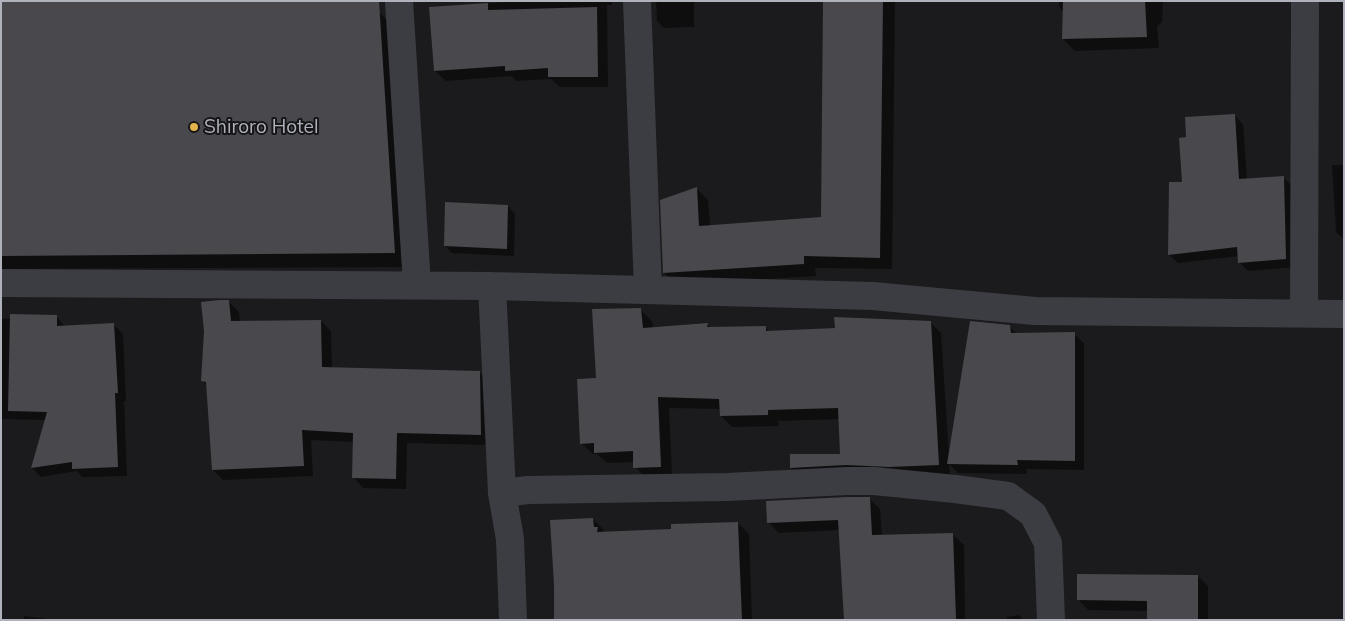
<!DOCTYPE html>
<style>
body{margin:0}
#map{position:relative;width:1345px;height:621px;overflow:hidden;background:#1b1b1d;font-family:Mulish,sans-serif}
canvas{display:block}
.frame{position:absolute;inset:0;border:2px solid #afb2bb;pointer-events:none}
</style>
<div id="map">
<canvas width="1345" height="621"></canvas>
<div class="frame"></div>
</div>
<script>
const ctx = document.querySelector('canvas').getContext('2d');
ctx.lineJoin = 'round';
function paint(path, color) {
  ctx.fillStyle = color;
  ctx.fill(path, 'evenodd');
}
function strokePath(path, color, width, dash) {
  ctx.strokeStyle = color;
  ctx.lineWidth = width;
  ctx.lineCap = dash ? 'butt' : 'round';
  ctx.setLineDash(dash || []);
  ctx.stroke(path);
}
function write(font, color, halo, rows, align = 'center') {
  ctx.font = font + ' Mulish,sans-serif';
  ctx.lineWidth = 4;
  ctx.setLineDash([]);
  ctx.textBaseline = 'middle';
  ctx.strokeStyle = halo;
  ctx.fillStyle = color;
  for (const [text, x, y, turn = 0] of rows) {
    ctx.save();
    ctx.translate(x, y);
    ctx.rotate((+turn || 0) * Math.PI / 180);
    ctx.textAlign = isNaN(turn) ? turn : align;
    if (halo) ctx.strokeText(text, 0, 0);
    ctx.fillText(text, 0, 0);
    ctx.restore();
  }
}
paint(new Path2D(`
 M 1,1 L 379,12 L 392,26 L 408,267 L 1,269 Z
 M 612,1 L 612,5 L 607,5 L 608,87 L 560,87 L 551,79 L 516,81 L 512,76 L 446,81 L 435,71 L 430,8 L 519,1 Z
 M 656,1 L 694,1 L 694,27 L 664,28 L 657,21 Z
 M 825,1 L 895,1 L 892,269 L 815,268 L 816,276 L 676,285 L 664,273 L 696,188 L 708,200 L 710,226 L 822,219 Z
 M 1059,1 L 1163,1 L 1162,22 L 1157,26 L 1159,48 L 1075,51 L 1063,39 L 1064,13 L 1059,6 Z
 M 1234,115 L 1243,124 L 1247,180 L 1283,177 L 1292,186 L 1295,267 L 1248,271 L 1239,262 L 1239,256 L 1178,263 L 1169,255 L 1184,183 L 1188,138 Z
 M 1332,165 L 1344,165 L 1344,239 L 1336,232 Z
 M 508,206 L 515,214 L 514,256 L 452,253 L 445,246 Z
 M 228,301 L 239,312 L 240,322 L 321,321 L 331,331 L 332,369 L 480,373 L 490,383 L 491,445 L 407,443 L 406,489 L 363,488 L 353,477 L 354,442 L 311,440 L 313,476 L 223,480 L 213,470 L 208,386 L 203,381 Z
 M 641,310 L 652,321 L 653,328 L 707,325 L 711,328 L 765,327 L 770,332 L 930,322 L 941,333 L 949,454 L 1010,327 L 1017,334 L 1074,334 L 1084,343 L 1084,470 L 1026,469 L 1027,474 L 958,473 L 949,464 L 950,475 L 802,479 L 791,468 L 841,456 L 840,419 L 778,421 L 779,426 L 732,427 L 721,416 L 721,409 L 669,408 L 672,477 L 646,478 L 635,467 L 634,462 L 607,463 L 597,454 L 593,454 L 581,443 L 597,380 Z
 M 56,316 L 65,327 L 114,325 L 123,334 L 126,401 L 124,401 L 127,476 L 82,477 L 77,471 L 41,477 L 32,468 L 46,420 L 1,419 L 1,319 Z
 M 869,498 L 880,509 L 882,536 L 953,535 L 964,545 L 965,620 L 845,620 L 840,530 L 779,533 L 769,523 Z
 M 593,519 L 604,530 L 604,533 L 672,530 L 738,523 L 749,534 L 752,620 L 555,620 Z
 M 1198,576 L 1208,586 L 1208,620 L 1148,620 L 1148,611 L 1088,610 L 1079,600 Z
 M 1019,615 L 1023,620 L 1007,620 L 1007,617 Z
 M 24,616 L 57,620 L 24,620 Z`), '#0007');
paint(new Path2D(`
 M 1,1 L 379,1 L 395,253 L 1,256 Z
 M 823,1 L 883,1 L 880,258 L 804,256 L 804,264 L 663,273 L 660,200 L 697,187 L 699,226 L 821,217 Z
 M 1063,1 L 1145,1 L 1147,37 L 1062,39 Z
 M 488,3 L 488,10 L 597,7 L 598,77 L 548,77 L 548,68 L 505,71 L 505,66 L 434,71 L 429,7 Z
 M 1235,114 L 1239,179 L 1284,176 L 1286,259 L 1238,263 L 1237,247 L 1168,255 L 1169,182 L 1182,182 L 1179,138 L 1186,137 L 1185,117 Z
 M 445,202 L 508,205 L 507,249 L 444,246 Z
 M 219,300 L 229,300 L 231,321 L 321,320 L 322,367 L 480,371 L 481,435 L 397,433 L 396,479 L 352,478 L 353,433 L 302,430 L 304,466 L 212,470 L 206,382 L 201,381 L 204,331 L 201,302 Z
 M 641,308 L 643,328 L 708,323 L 707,327 L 766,326 L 766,331 L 835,328 L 834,317 L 931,321 L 939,465 L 889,467 L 846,465 L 790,468 L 790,454 L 840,454 L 838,408 L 768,410 L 768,415 L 720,416 L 719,399 L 658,397 L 661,467 L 633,468 L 633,451 L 594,453 L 594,443 L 580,444 L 577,379 L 596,378 L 592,309 Z
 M 10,314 L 57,315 L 57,326 L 114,323 L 118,393 L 115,393 L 118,467 L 72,469 L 72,462 L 31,468 L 47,412 L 8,411 Z
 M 970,321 L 1010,325 L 1011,333 L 1075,332 L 1075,461 L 1017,460 L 1018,465 L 947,464 Z
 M 847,497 L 870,497 L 872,535 L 953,533 L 956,619 L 844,620 L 838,520 L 767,523 L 766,501 Z
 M 593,518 L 594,527 L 598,527 L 597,532 L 671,529 L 671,524 L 738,522 L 742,620 L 554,620 L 554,585 L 550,520 Z
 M 1077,574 L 1198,575 L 1198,620 L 1147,620 L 1147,601 L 1077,600 Z`), '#48484d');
strokePath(new Path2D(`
 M 399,1 L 417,285
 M 637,1 L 648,290
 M 1,283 L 492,286 L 873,296 L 1035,311 L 1344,314
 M 492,286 L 502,493 L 510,539 L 513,620
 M 1304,313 L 1305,1
 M 502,493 L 528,490 L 727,487 L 847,481 L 874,481 L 955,489 L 1008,496 L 1033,514 L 1048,543 L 1051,620`), '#3c3d42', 28);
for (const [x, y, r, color] of [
 [194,127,5,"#e3b34d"]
]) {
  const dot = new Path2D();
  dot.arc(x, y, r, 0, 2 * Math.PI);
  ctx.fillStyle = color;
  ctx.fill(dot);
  strokePath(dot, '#161618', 2);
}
write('19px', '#afb2bb', '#161618', [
 ["Shiroro Hotel",204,127]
], 'left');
</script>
